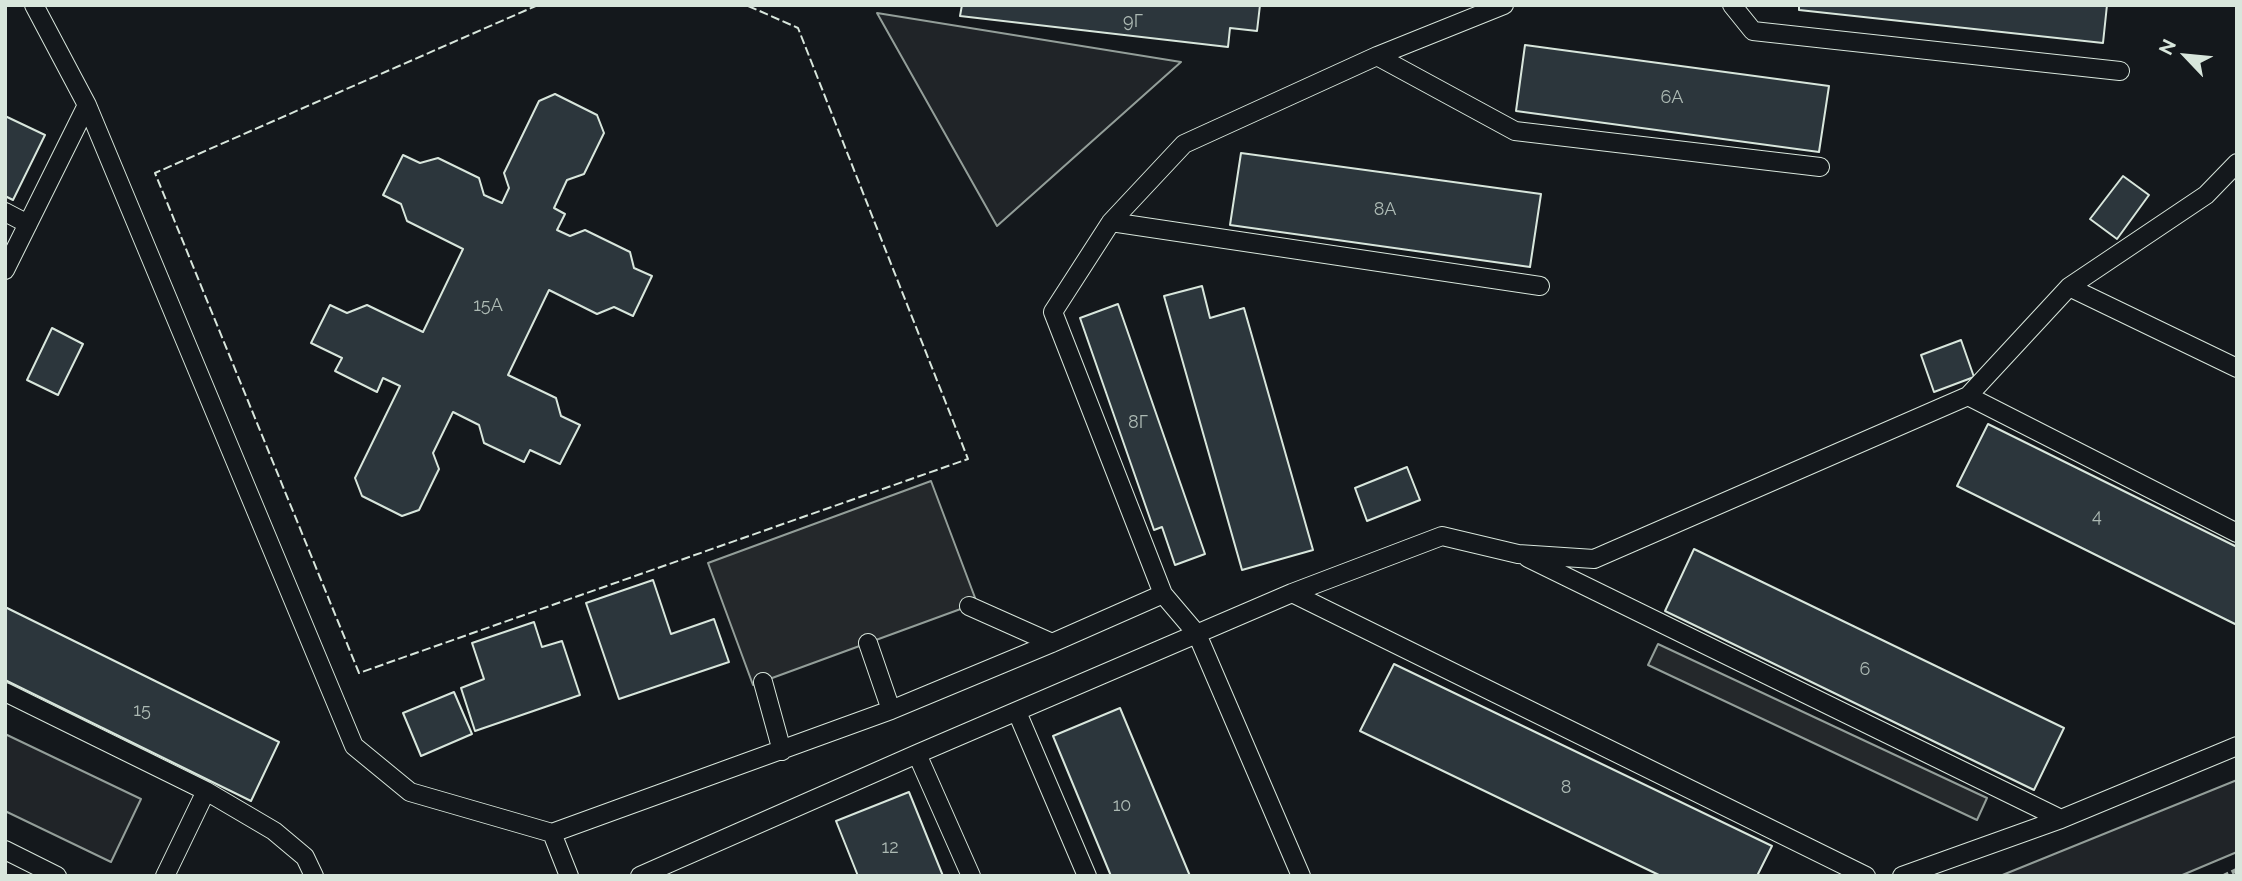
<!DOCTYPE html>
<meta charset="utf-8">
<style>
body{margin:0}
#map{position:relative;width:2242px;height:881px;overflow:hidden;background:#14181c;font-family:Raleway,sans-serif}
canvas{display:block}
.frame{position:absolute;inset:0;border:7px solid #d8e6dc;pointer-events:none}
.north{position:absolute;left:2151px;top:21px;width:70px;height:70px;-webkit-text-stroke:5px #14181c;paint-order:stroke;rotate:296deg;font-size:19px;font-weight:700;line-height:28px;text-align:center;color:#d8e6dc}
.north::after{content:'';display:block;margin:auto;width:24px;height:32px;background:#d8e6dc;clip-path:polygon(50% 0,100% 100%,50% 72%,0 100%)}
</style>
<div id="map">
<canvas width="2242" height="881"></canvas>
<div class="frame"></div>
<div class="north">N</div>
</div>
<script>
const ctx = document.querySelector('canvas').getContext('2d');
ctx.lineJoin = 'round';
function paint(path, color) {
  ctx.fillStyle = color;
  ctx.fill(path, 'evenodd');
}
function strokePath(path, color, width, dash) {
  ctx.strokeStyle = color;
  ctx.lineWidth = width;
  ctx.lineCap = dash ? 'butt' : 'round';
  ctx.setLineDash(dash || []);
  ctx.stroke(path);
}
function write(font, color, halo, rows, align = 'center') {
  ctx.font = font + ' Raleway,sans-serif';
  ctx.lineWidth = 5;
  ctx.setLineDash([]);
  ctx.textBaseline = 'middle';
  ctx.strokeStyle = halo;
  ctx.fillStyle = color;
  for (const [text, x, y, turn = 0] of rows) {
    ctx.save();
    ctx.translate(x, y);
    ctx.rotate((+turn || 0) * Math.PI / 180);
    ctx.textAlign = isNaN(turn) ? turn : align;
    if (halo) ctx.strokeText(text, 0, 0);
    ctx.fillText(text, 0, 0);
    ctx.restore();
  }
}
const green = new Path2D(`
 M 877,13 L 1181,62 L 997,226 Z
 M 5,734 L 141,799 L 111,862 L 5,811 Z
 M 2237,780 L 2237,852 L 2180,876 L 2000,876 Z`);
paint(green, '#202428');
strokePath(green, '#939e99', 2);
const parking = new Path2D(`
 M 931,481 L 977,603 L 753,685 L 708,563 Z
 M 1658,644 L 1987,798 L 1977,820 L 1648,665 Z`);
paint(parking, '#24282b');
strokePath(parking, '#939e99', 2);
const building = new Path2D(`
 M 962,5 L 1260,5 L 1257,31 L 1230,28 L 1228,47 L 960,16 Z
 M 1799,5 L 2107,5 L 2103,43 L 1799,10 Z
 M 1525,45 L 1829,86 L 1819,152 L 1516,111 Z
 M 555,94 L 597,115 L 604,133 L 584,174 L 567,180 L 554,208 L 565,214 L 557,230 L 570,236 L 585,230 L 630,252 L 634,268 L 652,276 L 633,316 L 614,307 L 597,314 L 549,290 L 508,375 L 556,398 L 561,416 L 580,425 L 560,464 L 530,450 L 524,462 L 484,443 L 479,425 L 453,412 L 433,453 L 439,469 L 419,510 L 402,516 L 362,496 L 355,478 L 400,386 L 383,378 L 377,392 L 335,371 L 342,358 L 311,343 L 330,305 L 347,313 L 367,305 L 423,332 L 463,249 L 407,221 L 401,204 L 383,195 L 403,155 L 420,163 L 438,158 L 479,178 L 484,195 L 502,203 L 509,188 L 504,173 L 539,101 Z
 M 5,116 L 45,135 L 13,200 L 5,196 Z
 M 1241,153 L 1541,194 L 1530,267 L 1230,225 Z
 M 2123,176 L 2149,195 L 2117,239 L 2090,219 Z
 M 1202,286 L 1210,318 L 1244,308 L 1313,550 L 1242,570 L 1164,296 Z
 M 1118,304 L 1205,554 L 1175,565 L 1162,527 L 1154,530 L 1080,318 Z
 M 52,328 L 83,344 L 58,395 L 27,380 Z
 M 1961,340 L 1974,377 L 1934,392 L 1921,355 Z
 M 1988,424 L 2237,547 L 2237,625 L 1957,486 Z
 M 1407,467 L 1420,500 L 1367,521 L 1355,488 Z
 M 1694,549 L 2064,728 L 2034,790 L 1665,611 Z
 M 653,580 L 671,634 L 714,619 L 729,662 L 619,699 L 586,603 Z
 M 5,607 L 279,742 L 251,801 L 5,680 Z
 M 534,622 L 542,647 L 562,641 L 580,695 L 475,731 L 461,688 L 484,679 L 472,643 Z
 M 1394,664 L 1772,846 L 1757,876 L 1661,876 L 1360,731 Z
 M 454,692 L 472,734 L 421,756 L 403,713 Z
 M 1120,708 L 1190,876 L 1111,876 L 1053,736 Z
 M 909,792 L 943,876 L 858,876 L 836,821 Z`);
paint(building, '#2c363c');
strokePath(building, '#d8e6dc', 2);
const lane = new Path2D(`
 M 34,5 L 87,105 L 354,746 L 410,792 L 552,833
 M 1732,5 L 1753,31 L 2120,71
 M 1377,56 L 1515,131 L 1820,167
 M 5,212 L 28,224
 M 1111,222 L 1540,286
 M 5,270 L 87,105
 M 2069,287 L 2237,368
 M 1968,396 L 2237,533
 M 1528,558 L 2061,819
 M 1292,593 L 1866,876
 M 969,606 L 1052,643
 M 868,643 L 891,710
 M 763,682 L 782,751
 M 5,692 L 206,791 L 165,876
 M 1017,712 L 1087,876
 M 917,754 L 971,876
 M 206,791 L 274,831 L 305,857 L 314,876
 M 5,850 L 57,876
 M 569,876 L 552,833 L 891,710 L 1052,643 L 1163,594
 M 640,876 L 917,754 L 1292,593 L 1442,536 L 1518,554 L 1594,559 L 1968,396 L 2069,287 L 2206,195 L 2237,163
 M 1301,876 L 1197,634 L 1163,594 L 1053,312 L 1111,222 L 1184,144 L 1377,56 L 1504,5
 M 1902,876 L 2061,819 L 2237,746`);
strokePath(lane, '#d8e6dc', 20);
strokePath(new Path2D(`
 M 2224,876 L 2237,870`), '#9da8a2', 4.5, [5, 3.5]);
strokePath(lane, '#14181c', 18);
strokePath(new Path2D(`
 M 538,5 L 155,173 L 359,673 L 968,459 L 798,28 L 746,5`), '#d8e6dc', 2, [9, 3.5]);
write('18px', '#adbab4', null, [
 ["9Г",1133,22],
 ["6А",1672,98],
 ["8А",1385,210],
 ["15А",488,306],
 ["8Г",1138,423],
 ["4",2097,517],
 ["6",1865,670],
 ["15",142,711],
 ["8",1566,788],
 ["10",1122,806],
 ["12",890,848]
]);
</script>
